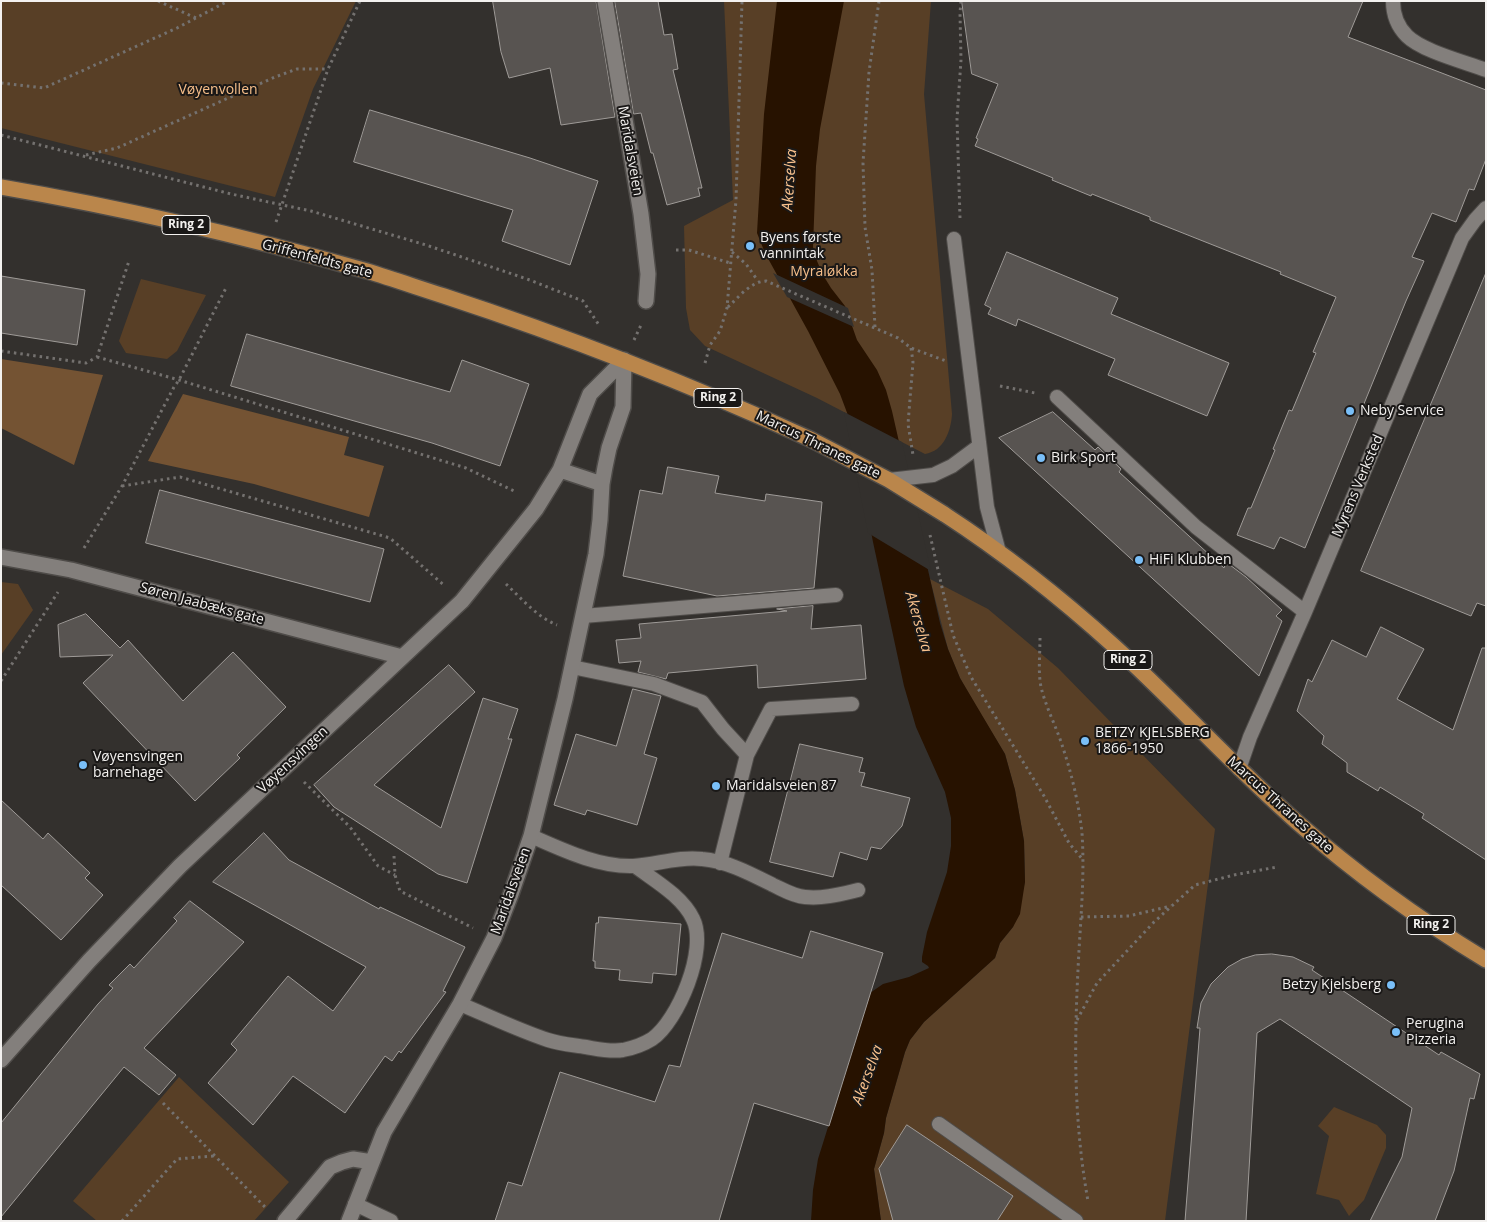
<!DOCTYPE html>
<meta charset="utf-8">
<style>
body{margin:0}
#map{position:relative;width:1487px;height:1222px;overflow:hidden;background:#33302d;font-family:"Open Sans",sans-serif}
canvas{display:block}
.frame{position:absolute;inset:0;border:2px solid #f3f1ef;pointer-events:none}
</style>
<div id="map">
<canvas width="1487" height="1222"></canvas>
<div class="frame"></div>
</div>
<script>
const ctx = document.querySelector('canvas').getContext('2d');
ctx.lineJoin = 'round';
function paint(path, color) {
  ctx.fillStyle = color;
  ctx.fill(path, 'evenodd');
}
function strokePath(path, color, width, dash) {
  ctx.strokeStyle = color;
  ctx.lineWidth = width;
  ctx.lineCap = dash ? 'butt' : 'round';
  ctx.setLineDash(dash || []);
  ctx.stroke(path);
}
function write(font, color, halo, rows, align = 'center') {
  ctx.font = font + ' "Open Sans",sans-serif';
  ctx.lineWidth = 4;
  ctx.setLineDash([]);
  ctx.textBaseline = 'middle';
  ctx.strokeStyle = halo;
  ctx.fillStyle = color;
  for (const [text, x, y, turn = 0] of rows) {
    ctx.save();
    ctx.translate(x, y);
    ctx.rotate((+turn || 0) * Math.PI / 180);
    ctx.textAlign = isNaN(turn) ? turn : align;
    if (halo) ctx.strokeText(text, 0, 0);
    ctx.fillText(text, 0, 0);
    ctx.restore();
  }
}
paint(new Path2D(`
 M 1,1 L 356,1 L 313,89 L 275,197 L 1,128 Z
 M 724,1 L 931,1 L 924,94 L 952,414 C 951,431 944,451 925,454 L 817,398 L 705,346 L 690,330 L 686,308 L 684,226 L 733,200 Z
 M 141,279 L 206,295 L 177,351 L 167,359 L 126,353 L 119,341 Z
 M 930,579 L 988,609 L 1058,668 L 1215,829 L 1165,1221 L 881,1221 L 874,1169 L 884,1133 L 886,1118 L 905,1052 L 910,1040 L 924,1022 L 995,958 L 1000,943 L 1013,927 L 1025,882 L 1024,841 L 1015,790 L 1005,754 L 974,703 L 960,678 L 948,649 Z
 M 1,582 L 18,584 L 33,610 L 1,655 Z
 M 179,1077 L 289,1182 L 254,1221 L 97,1221 L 73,1201 Z
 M 1334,1107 L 1377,1125 L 1386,1135 L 1386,1148 L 1364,1200 L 1349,1216 L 1339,1200 L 1316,1194 L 1329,1136 L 1318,1126 Z`), '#583f26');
paint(new Path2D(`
 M 1,359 L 103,375 L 74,465 L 1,428 Z
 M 183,394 L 349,437 L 344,455 L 384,466 L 369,517 L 254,484 L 148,461 Z`), '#745333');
paint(new Path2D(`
 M 777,1 L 844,1 L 820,129 L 816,166 L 813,247 L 817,261 L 823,275 L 831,288 L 845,306 L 857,340 L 877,370 L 886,390 L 892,411 L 940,623 L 948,649 L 960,678 L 1005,754 L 1015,790 L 1024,841 L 1025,882 L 1020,914 L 1013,927 L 1000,943 L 995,958 L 924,1022 L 910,1040 L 905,1052 L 886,1118 L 884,1133 L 874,1169 L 881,1221 L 811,1221 L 813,1190 L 818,1159 L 870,993 L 883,984 L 909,977 L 929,968 L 928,966 L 922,962 L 922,957 L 927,932 L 947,872 L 951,846 L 951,818 L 945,792 L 916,727 L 904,686 L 873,542 L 849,418 L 840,394 L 808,331 L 765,253 L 757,233 L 764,114 Z`), '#271200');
paint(new Path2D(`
 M 773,273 L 848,308 L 854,327 L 787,297 Z
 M 844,412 L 902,442 L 931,571 L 868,533 Z`), '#33302d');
const building = new Path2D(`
 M 493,1 L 596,1 L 615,117 L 561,125 L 550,68 L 509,78 L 501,52 Z
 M 615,1 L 658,1 L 664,35 L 672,34 L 678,69 L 673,70 L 702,188 L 698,188 L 700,196 L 667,205 L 653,153 L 651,153 L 641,113 L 634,114 Z
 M 962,1 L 1363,1 L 1348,37 L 1486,90 L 1486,159 L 1474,190 L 1469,189 L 1456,222 L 1432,213 L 1412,257 L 1424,261 L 1406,301 L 1305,548 L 1280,537 L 1274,549 L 1237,535 L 1248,508 L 1251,508 L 1275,450 L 1273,449 L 1289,410 L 1292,411 L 1316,353 L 1313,352 L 1336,297 L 1280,274 L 1281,272 L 1150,220 L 1150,217 L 1092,194 L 1091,196 L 1052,180 L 1053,178 L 975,146 L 978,139 L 976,138 L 998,84 L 972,74 Z
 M 370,110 L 530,158 L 598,181 L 570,265 L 502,241 L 513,210 L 354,162 Z
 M 1007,252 L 1118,298 L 1111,314 L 1229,363 L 1207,416 L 1108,375 L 1115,359 L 1018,319 L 1016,326 L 988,314 L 991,308 L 985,305 Z
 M 1486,273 L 1486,606 L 1477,603 L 1471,616 L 1361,571 Z
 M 1,276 L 85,290 L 77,345 L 1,333 Z
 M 247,334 L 450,392 L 462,360 L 529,384 L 500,466 L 432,443 L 231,386 Z
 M 1053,412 L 1095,450 L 1098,447 L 1121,469 L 1119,472 L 1224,568 L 1226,562 L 1246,577 L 1282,610 L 1276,616 L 1282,621 L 1259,676 L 999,438 Z
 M 668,467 L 719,476 L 715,493 L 765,501 L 766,494 L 822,502 L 814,588 L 717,596 L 623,576 L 640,490 L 662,494 Z
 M 160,490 L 384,549 L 370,602 L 146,543 Z
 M 813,606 L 811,629 L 861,625 L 866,679 L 758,688 L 757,665 L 668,673 L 666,679 L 638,672 L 641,661 L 619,663 L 616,640 L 641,638 L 639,624 L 787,611 L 777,609 Z
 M 86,614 L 120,648 L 128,640 L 183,701 L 233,652 L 286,707 L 237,755 L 240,758 L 195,801 L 83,683 L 113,655 L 60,657 L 58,625 Z
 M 1381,627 L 1424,649 L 1397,699 L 1453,730 L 1482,648 L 1486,648 L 1486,860 L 1422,818 L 1424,814 L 1380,787 L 1378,791 L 1347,772 L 1347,763 L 1322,744 L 1324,736 L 1297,711 L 1308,679 L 1312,682 L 1332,640 L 1366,657 Z
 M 449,665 L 475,692 L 374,785 L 441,828 L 483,698 L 518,709 L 508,739 L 512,739 L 467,883 L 438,874 L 334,807 L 314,785 Z
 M 633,689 L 661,696 L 644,754 L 657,758 L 637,825 L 587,810 L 585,815 L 554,805 L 576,734 L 616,746 Z
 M 800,744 L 863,758 L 859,772 L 865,773 L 861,786 L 910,798 L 902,826 L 881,849 L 871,847 L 867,860 L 840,852 L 833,877 L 770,862 Z
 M 1,800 L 43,839 L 48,833 L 90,873 L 85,878 L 103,895 L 61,940 L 1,885 Z
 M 264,833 L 289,860 L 379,909 L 380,907 L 465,947 L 443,991 L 446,992 L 401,1053 L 399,1051 L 392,1061 L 385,1056 L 345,1113 L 293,1076 L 253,1125 L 208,1083 L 237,1050 L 231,1044 L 288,976 L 333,1011 L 366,967 L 213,882 Z
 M 190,901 L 244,942 L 144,1048 L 176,1075 L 159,1095 L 124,1067 L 1,1217 L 1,1123 L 98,1004 L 113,988 L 109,985 L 130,964 L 134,968 L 177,921 L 174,918 Z
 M 599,917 L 681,924 L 676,975 L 653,973 L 652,983 L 619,980 L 620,970 L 595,968 L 595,961 L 593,961 L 596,923 L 598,923 Z
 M 811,931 L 883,953 L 829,1126 L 754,1103 L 719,1221 L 495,1221 L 508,1182 L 522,1186 L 560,1072 L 655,1102 L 669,1065 L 680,1067 L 722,933 L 802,958 Z
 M 1272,954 L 1293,957 L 1314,967 L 1312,970 L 1439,1055 L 1441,1052 L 1480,1074 L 1474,1099 L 1470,1098 L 1454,1171 L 1435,1221 L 1370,1221 L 1402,1157 L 1412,1108 L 1280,1019 L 1257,1033 L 1246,1221 L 1185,1221 L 1200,1028 L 1197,1028 L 1201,1003 L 1211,984 L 1228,967 L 1242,959 L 1255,955 Z
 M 907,1125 L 1013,1196 L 997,1221 L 893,1221 L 879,1169 Z`);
paint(building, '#585451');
strokePath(building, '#9f9b98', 1);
const lane = new Path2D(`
 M 1393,1 C 1393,14 1398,27 1407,36 C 1422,51 1465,62 1486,70
 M 954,239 L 987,507 L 999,552
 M 1057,397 L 1196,527 L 1305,612
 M 933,475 L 952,466 L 979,446
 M 583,616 L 836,595
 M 572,667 L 654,684 L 702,702 L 723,729 L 747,755
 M 1239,769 L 1250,737 L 1305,612 L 1462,238 L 1475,220 L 1486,208
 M 531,836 C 563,850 598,867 633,866 C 656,865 679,856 702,859 C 727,861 751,874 773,885 C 784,890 793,896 805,897 C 823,899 841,894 858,890
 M 720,863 L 747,755 L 771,709 L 852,704
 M 460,1004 C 489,1016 518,1030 548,1040 C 560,1044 574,1045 586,1047 C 598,1049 610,1052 623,1050 C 633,1048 644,1044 652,1039 C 678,1021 708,949 693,919 C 682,896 655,881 635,866
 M 939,1124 L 1076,1221
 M 355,1204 L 391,1221`);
const street = new Path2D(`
 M 605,1 L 641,214 L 648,274 L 646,301
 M 560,470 L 590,394 L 624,360
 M 1,557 L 71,570 L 402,657
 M 1,1060 L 89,961 L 180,866 L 462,601 L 536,509 L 560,470 L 602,484
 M 285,1221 L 330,1167 L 342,1162 L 353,1159 L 372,1162
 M 349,1221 L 384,1132 L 460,1004 L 494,938 L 511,894 L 531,836 L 565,699 L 596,554 L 600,520 L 602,484 L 605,467 L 609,448 L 623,407 L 624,360`);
const primary = new Path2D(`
 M 1,187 C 124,208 247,237 367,271 C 393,279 419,288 444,296 C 569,337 691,385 810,439
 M 944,514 C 1004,553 1061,598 1114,646 C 1177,703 1233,766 1297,822 C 1355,873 1420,920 1486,960`);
strokePath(lane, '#4f4c49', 16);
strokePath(street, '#4f4c49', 18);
strokePath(primary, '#4f4c49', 18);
strokePath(new Path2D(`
 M 158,1 L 196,18
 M 1,83 L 44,88 L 177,28 L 228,1
 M 1,135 L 231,194 L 311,211 L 426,245 L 527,279 L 583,301 L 599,325
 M 86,155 L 117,148 L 275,77 L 297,69 L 328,69
 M 960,218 L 957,119 L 961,60 L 960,13 L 961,1
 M 276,222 L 328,69 L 360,1
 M 676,250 L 689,250 L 730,263
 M 732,252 L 746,264 L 758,281
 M 728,307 C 739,297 750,282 766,281 L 898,338 L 911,348 L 946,361
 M 875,327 L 872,270 L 865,227 L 863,163 L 869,72 L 879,1
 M 634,340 L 642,323
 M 911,348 L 913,362 L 908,424 L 913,455
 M 1,351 L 86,363 L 97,357 L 129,261
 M 97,357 L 179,380 L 466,468 L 514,491
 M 705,363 L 710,345 L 720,331 L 727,308 L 736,200 L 742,1
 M 1000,386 L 1035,393
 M 122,486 L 180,477 L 390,538 L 445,586
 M 930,535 L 953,635 L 971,677 L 1044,796 L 1069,843 L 1083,860
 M 84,548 L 122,486 L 174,387 L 179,380 L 227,286
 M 506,584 C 522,599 537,617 557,625
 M 1040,638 C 1040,654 1038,672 1041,687 C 1046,708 1057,728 1063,748 C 1072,775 1079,805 1082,833 C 1085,879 1080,924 1078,970 C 1074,1048 1074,1123 1088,1201
 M 1,681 L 58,592
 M 304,782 L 350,827 L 378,866 L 395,875
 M 394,856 L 395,875 L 400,891 L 473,928
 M 1081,917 L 1129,916 L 1171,906
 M 1077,1020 L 1097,983 L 1154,922 L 1195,885 L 1234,875 L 1277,867
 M 163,1103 L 266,1208
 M 122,1221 L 177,1159 L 214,1156`), '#74716f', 3, [2.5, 4]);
strokePath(lane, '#837f7c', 14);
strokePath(street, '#837f7c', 15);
strokePath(primary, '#ba864b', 15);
const laneBridge = new Path2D(`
 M 889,480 L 933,475`);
const primaryBridge = new Path2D(`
 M 810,439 L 889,480 L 944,514`);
strokePath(laneBridge, '#4f4c49', 16, []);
strokePath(primaryBridge, '#4f4c49', 18, []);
strokePath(laneBridge, '#837f7c', 14);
strokePath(primaryBridge, '#ba864b', 15);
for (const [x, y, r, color] of [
 [750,246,5,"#79bff8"],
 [1350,411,5,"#79bff8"],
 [1041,458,5,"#79bff8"],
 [1139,560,5,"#79bff8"],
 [1085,741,5,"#79bff8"],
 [83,765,5,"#79bff8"],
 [716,786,5,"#79bff8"],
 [1391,985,5,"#79bff8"],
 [1396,1032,5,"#79bff8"]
]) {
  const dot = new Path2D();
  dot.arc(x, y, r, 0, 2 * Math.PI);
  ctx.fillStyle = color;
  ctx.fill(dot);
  strokePath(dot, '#1a1817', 2);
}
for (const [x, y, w] of [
 [186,225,48],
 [718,398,48],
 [1128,660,48],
 [1431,925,48]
]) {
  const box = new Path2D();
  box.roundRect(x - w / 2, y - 9.5, w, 19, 4);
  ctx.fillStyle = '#1a1817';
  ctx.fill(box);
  strokePath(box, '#f3f1ef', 1);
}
write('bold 12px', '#f3f1ef', null, [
 ["Ring 2",186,225],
 ["Ring 2",718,398],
 ["Ring 2",1128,660],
 ["Ring 2",1431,925]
]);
write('14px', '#f7bf8a', '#1a1817', [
 ["Vøyenvollen",218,90],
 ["Myraløkka",824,272]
]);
write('14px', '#f3f1ef', '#1a1817', [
 ["Maridalsveien",630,151,80],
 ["Griffenfeldts gate",317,259,15],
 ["Marcus Thranes gate",818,445,26],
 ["Myrens Verksted",1358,486,-67],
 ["Søren Jaabæks gate",202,604,15],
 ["Vøyensvingen",293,760,-43],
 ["Marcus Thranes gate",1280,805,42],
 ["Maridalsveien",511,891,-70]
]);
write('14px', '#f3f1ef', '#1a1817', [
 ["Byens første",760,238],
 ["vannintak",760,254],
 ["Neby Service",1360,411],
 ["Birk Sport",1051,458],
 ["HiFi Klubben",1149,560],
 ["BETZY KJELSBERG",1095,733],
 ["1866-1950",1095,749],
 ["Vøyensvingen",93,757],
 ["barnehage",93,773],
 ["Maridalsveien 87",726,786],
 ["Betzy Kjelsberg",1381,985,"right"],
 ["Perugina",1406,1024],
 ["Pizzeria",1406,1040]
], 'left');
write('italic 15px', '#fbc38e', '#1a1817', [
 ["Akerselva",790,180,-86],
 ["Akerselva",918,622,74],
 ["Akerselva",868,1075,-70]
]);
</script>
